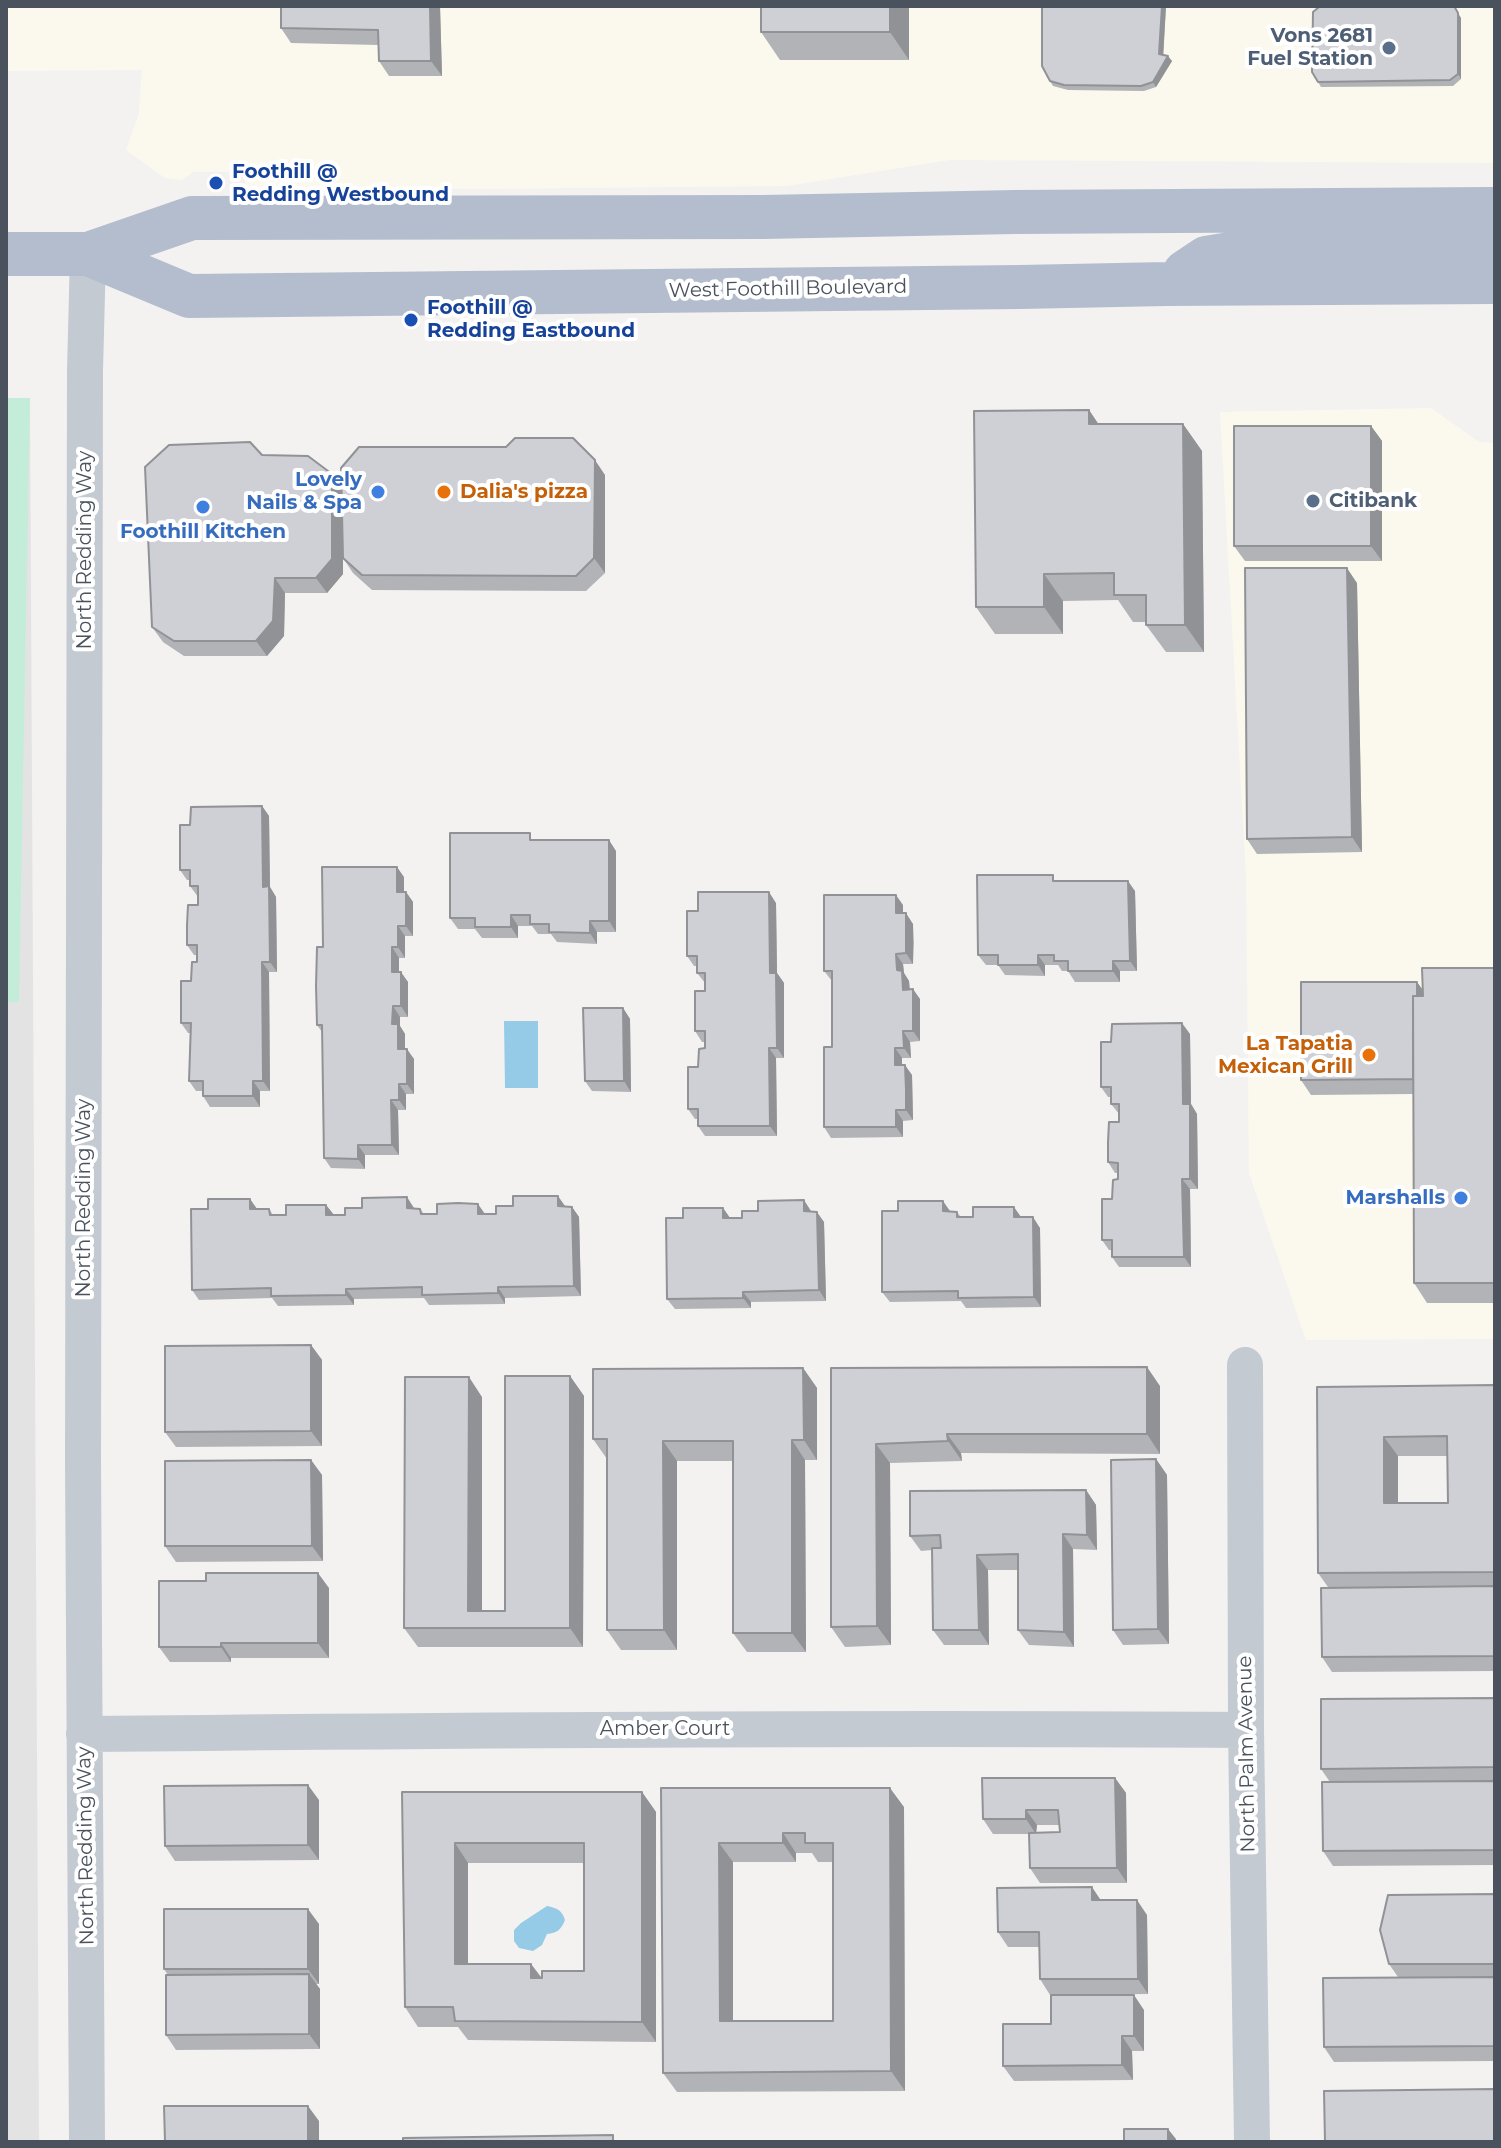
<!DOCTYPE html>
<style>
body{margin:0}
#map{position:relative;width:1501px;height:2148px;overflow:hidden;background:#f3f2f1;font-family:Montserrat,sans-serif}
canvas{display:block}
.frame{position:absolute;inset:0;border:8px solid #4a525d;pointer-events:none}
</style>
<div id="map">
<canvas width="1501" height="2148"></canvas>
<div class="frame"></div>
</div>
<script>
const ctx = document.querySelector('canvas').getContext('2d');
ctx.lineJoin = 'round';
function paint(path, color) {
  ctx.fillStyle = color;
  ctx.fill(path, 'evenodd');
}
function strokePath(path, color, width, dash) {
  ctx.strokeStyle = color;
  ctx.lineWidth = width;
  ctx.lineCap = dash ? 'butt' : 'round';
  ctx.setLineDash(dash || []);
  ctx.stroke(path);
}
function write(font, color, halo, rows, align = 'center') {
  ctx.font = font + ' Montserrat,sans-serif';
  ctx.lineWidth = 8;
  ctx.setLineDash([]);
  ctx.textBaseline = 'middle';
  ctx.strokeStyle = halo;
  ctx.fillStyle = color;
  for (const [text, x, y, turn = 0] of rows) {
    ctx.save();
    ctx.translate(x, y);
    ctx.rotate((+turn || 0) * Math.PI / 180);
    ctx.textAlign = isNaN(turn) ? turn : align;
    if (halo) ctx.strokeText(text, 0, 0);
    ctx.fillText(text, 0, 0);
    ctx.restore();
  }
}
paint(new Path2D(`
 M 6,6 L 1495,6 L 1495,163 L 949,160 L 787,186 L 478,189 L 245,188 L 246,172 L 194,172 L 181,180 L 165,178 L 126,150 L 139,113 L 142,70 L 6,71 Z
 M 1431,408 L 1479,442 L 1495,443 L 1495,1339 L 1306,1340 L 1249,1173 L 1246,876 L 1220,412 Z`), '#fbf9ed');
paint(new Path2D(`
 M 6,398 L 30,398 L 39,2142 L 6,2142 Z`), '#e4e3e3');
paint(new Path2D(`
 M 6,398 L 30,398 L 19,1002 L 6,1002 Z`), '#c4edd9');
paint(new Path2D(`
 M 504,1021 L 538,1021 L 538,1088 L 505,1088 Z
 M 547,1906 C 557,1908 562,1910 565,1920 C 561,1930 557,1933 547,1934 L 542,1945 L 533,1951 L 519,1948 L 514,1941 L 514,1930 L 521,1923 Z`), '#95cbe6');
strokePath(new Path2D(`
 M 1245,1365 L 1246,1730 L 1252,2142
 M 84,1734 C 472,1730 859,1727 1246,1730
 M 87,2142 L 83,1459 L 85,371 L 88,254`), '#c3cad2', 36);
strokePath(new Path2D(`
 M 6,254 L 88,254 L 192,218 L 763,217 L 1015,212 L 1495,209
 M 88,254 L 189,296 L 1020,287 L 1166,284 L 1495,282
 M 1185,272 L 1206,258 L 1255,250 L 1439,252 L 1495,248`), '#b3bdcd', 44);
paint(new Path2D(`
 M 440,6 L 442,76 L 389,76 L 379,61 L 378,45 L 291,43 L 281,28 Z
 M 909,6 L 909,60 L 780,60 L 761,32 Z
 M 1166,6 L 1163,55 L 1172,61 L 1156,87 L 1144,91 L 1068,90 L 1053,86 L 1050,81 Z
 M 1461,18 L 1461,79 L 1453,86 L 1321,87 L 1312,72 Z
 M 1089,410 L 1098,424 L 1183,424 L 1202,451 L 1204,652 L 1166,652 L 1146,625 L 1146,622 L 1133,622 L 1118,600 L 1063,601 L 1063,634 L 995,634 L 976,607 Z
 M 1371,426 L 1382,441 L 1382,561 L 1245,561 L 1234,546 Z
 M 262,455 L 332,474 L 341,488 L 605,475 L 605,573 L 586,591 L 372,590 L 353,573 L 343,558 L 343,574 L 327,593 L 285,593 L 284,636 L 267,656 L 184,656 L 163,642 L 152,627 Z
 M 1357,583 L 1362,852 L 1257,854 L 1247,839 Z
 M 262,806 L 269,816 L 270,887 L 276,897 L 277,972 L 269,972 L 270,1091 L 260,1091 L 260,1107 L 210,1107 L 203,1096 L 203,1091 L 196,1091 L 189,1081 L 190,1033 L 188,1033 L 181,1023 L 191,981 L 197,962 L 197,955 L 194,955 L 187,945 L 198,905 L 198,897 L 190,886 L 190,880 L 187,880 L 180,870 L 190,825 Z
 M 535,840 L 616,851 L 616,932 L 597,932 L 597,944 L 557,942 L 551,934 L 538,934 L 532,926 L 518,926 L 518,938 L 482,938 L 475,929 L 458,929 L 450,918 Z
 M 404,877 L 404,892 L 406,892 L 413,902 L 413,936 L 405,936 L 405,958 L 399,958 L 399,972 L 408,982 L 408,1017 L 400,1017 L 400,1026 L 405,1034 L 405,1049 L 414,1059 L 414,1094 L 406,1094 L 406,1110 L 398,1110 L 399,1155 L 365,1155 L 365,1169 L 331,1168 L 324,1158 L 322,1032 L 317,1025 Z
 M 1057,881 L 1135,891 L 1137,971 L 1120,971 L 1120,982 L 1075,982 L 1068,971 L 1062,971 L 1058,965 L 1045,965 L 1045,976 L 1005,975 L 998,965 L 986,965 L 978,955 Z
 M 776,903 L 777,973 L 784,983 L 784,1058 L 776,1058 L 777,1136 L 705,1136 L 698,1126 L 698,1119 L 695,1119 L 688,1109 L 698,1067 L 705,1048 L 705,1042 L 702,1042 L 695,1031 L 705,991 L 705,983 L 697,973 L 697,966 L 694,966 L 687,956 L 698,911 Z
 M 903,905 L 903,913 L 913,924 L 914,943 L 913,964 L 903,964 L 904,973 L 909,981 L 910,989 L 920,999 L 920,1041 L 910,1042 L 911,1058 L 902,1058 L 902,1065 L 912,1075 L 913,1120 L 903,1121 L 903,1137 L 831,1138 L 824,1127 L 832,1047 L 832,981 L 824,971 Z
 M 1495,968 L 1495,1303 L 1427,1303 L 1414,1283 L 1413,1094 L 1311,1095 L 1301,1080 L 1417,982 L 1422,990 Z
 M 623,1008 L 630,1019 L 631,1092 L 592,1091 L 585,1081 Z
 M 1190,1034 L 1191,1104 L 1197,1114 L 1198,1189 L 1190,1189 L 1191,1267 L 1119,1267 L 1112,1257 L 1112,1250 L 1109,1250 L 1102,1240 L 1118,1179 L 1118,1173 L 1115,1173 L 1108,1162 L 1119,1122 L 1119,1114 L 1111,1104 L 1111,1097 L 1108,1097 L 1101,1087 L 1111,1042 Z
 M 250,1199 L 257,1209 L 269,1209 L 273,1215 L 286,1215 L 326,1205 L 334,1215 L 345,1215 L 414,1208 L 420,1209 L 424,1214 L 496,1214 L 572,1207 L 579,1217 L 581,1296 L 505,1298 L 505,1304 L 429,1305 L 424,1298 L 354,1299 L 354,1305 L 278,1306 L 272,1298 L 199,1300 L 192,1290 Z
 M 723,1208 L 730,1218 L 742,1218 L 811,1211 L 824,1222 L 826,1301 L 751,1302 L 751,1308 L 675,1309 L 667,1299 L 683,1218 Z
 M 950,1212 L 957,1212 L 961,1217 L 1021,1217 L 1040,1228 L 1041,1307 L 966,1308 L 961,1301 L 890,1302 L 882,1292 Z
 M 311,1345 L 322,1360 L 322,1446 L 176,1447 L 165,1432 Z
 M 803,1368 L 817,1388 L 817,1460 L 805,1460 L 806,1652 L 747,1652 L 733,1633 L 733,1461 L 677,1461 L 677,1650 L 621,1650 L 607,1630 L 607,1459 L 593,1439 Z
 M 831,1368 L 1160,1386 L 1160,1454 L 961,1453 L 962,1461 L 890,1463 L 891,1645 L 845,1647 L 831,1627 Z
 M 570,1376 L 584,1396 L 583,1647 L 418,1647 L 404,1628 L 482,1397 L 482,1611 L 505,1611 Z
 M 1495,1385 L 1495,1671 L 1332,1672 L 1322,1657 L 1328,1587 L 1318,1573 L 1317,1387 ZM 1398,1456 L 1447,1456 L 1448,1503 L 1398,1503 Z
 M 1156,1459 L 1167,1475 L 1169,1644 L 1123,1645 L 1113,1630 Z
 M 311,1460 L 322,1475 L 323,1561 L 176,1562 L 165,1546 Z
 M 1086,1490 L 1096,1505 L 1097,1550 L 1073,1549 L 1074,1647 L 1029,1645 L 1018,1630 L 1018,1570 L 988,1570 L 989,1645 L 944,1645 L 933,1630 L 932,1550 L 921,1551 L 910,1536 Z
 M 329,1588 L 329,1658 L 231,1658 L 231,1662 L 170,1662 L 159,1647 Z
 M 1495,1698 L 1495,1865 L 1333,1866 L 1323,1851 L 1330,1782 L 1321,1769 Z
 M 1115,1778 L 1126,1793 L 1127,1883 L 1040,1883 L 1030,1868 L 1029,1834 L 993,1834 L 983,1819 ZM 1037,1825 L 1059,1825 L 1060,1832 L 1036,1833 Z
 M 661,1788 L 904,1807 L 905,2091 L 677,2092 L 663,2073 ZM 796,1853 L 812,1853 L 818,1862 L 833,1862 L 833,2021 L 733,2021 L 733,1862 L 796,1862 Z
 M 402,1792 L 642,1792 L 656,1812 L 656,2042 L 468,2040 L 458,2027 L 418,2027 L 405,2007 ZM 468,1863 L 584,1863 L 584,1971 L 542,1978 L 531,1964 L 468,1964 Z
 M 319,1800 L 319,1860 L 175,1861 L 165,1846 Z
 M 1495,1894 L 1495,2061 L 1334,2062 L 1324,2047 L 1398,1977 L 1389,1964 Z
 M 1101,1900 L 1147,1915 L 1148,1994 L 1050,1995 L 1040,1979 L 1040,1947 L 1008,1947 L 998,1932 Z
 M 319,1924 L 319,1984 L 316,1984 L 320,1989 L 320,2049 L 176,2050 L 166,2035 L 168,1975 L 164,1969 Z
 M 1144,2010 L 1144,2051 L 1132,2051 L 1133,2080 L 1014,2081 L 1003,2066 L 1051,2024 Z`), '#b2b3b7');
paint(new Path2D(`
 M 430,6 L 440,6 L 442,76 L 431,61 Z
 M 890,6 L 909,6 L 909,60 L 890,32 Z
 M 1162,6 L 1166,6 L 1163,60 L 1159,54 Z
 M 1454,6 L 1461,18 L 1461,79 L 1458,74 Z
 M 1168,56 L 1172,61 L 1156,87 L 1153,82 Z
 M 1089,410 L 1108,438 L 1089,424 Z
 M 1183,424 L 1202,451 L 1204,652 L 1185,625 Z
 M 1371,426 L 1382,441 L 1382,561 L 1371,546 Z
 M 595,460 L 605,475 L 605,573 L 594,558 Z
 M 332,474 L 343,490 L 343,574 L 327,593 L 316,578 Z
 M 1347,568 L 1357,583 L 1362,852 L 1352,837 Z
 M 1044,574 L 1063,601 L 1063,634 L 1044,607 Z
 M 275,578 L 285,593 L 284,636 L 267,656 L 256,641 Z
 M 262,806 L 269,816 L 270,887 L 276,897 L 277,972 L 270,962 L 263,887 Z
 M 609,840 L 616,851 L 616,932 L 609,921 Z
 M 397,867 L 404,877 L 404,902 L 397,892 Z
 M 1128,881 L 1135,891 L 1137,971 L 1130,961 Z
 M 406,892 L 413,902 L 413,936 L 406,926 Z
 M 769,892 L 776,903 L 777,973 L 784,983 L 784,1058 L 777,1048 L 770,973 Z
 M 896,895 L 903,905 L 903,924 L 896,913 Z
 M 906,913 L 913,924 L 913,964 L 906,953 Z
 M 511,915 L 518,926 L 518,938 L 511,927 Z
 M 590,921 L 597,932 L 597,944 L 590,933 Z
 M 398,926 L 405,936 L 405,958 L 398,947 Z
 M 392,947 L 399,958 L 399,982 L 392,972 Z
 M 896,954 L 903,964 L 904,973 L 909,981 L 910,1000 L 903,990 L 897,970 Z
 M 1038,955 L 1045,965 L 1045,976 L 1038,965 Z
 M 1113,961 L 1120,971 L 1120,982 L 1113,971 Z
 M 262,962 L 269,972 L 270,1091 L 263,1081 Z
 M 401,972 L 408,982 L 408,1017 L 401,1006 Z
 M 1417,982 L 1428,997 L 1416,1079 Z
 M 913,989 L 920,999 L 920,1041 L 913,1031 Z
 M 393,1006 L 400,1017 L 400,1026 L 405,1034 L 405,1059 L 398,1049 L 392,1024 Z
 M 623,1008 L 630,1019 L 631,1092 L 624,1081 Z
 M 1182,1023 L 1190,1034 L 1191,1104 L 1197,1114 L 1198,1189 L 1190,1179 L 1183,1104 Z
 M 903,1031 L 910,1042 L 911,1058 L 904,1048 Z
 M 769,1048 L 776,1058 L 777,1136 L 770,1126 Z
 M 895,1048 L 902,1058 L 902,1075 L 895,1065 Z
 M 407,1049 L 414,1059 L 414,1094 L 407,1084 Z
 M 905,1065 L 912,1075 L 913,1120 L 906,1110 Z
 M 253,1081 L 260,1091 L 260,1107 L 253,1096 Z
 M 399,1084 L 406,1094 L 406,1110 L 399,1100 Z
 M 391,1100 L 398,1110 L 399,1155 L 392,1145 Z
 M 896,1110 L 903,1121 L 903,1137 L 896,1127 Z
 M 358,1145 L 365,1155 L 365,1169 L 358,1159 Z
 M 1182,1179 L 1190,1189 L 1191,1267 L 1184,1257 Z
 M 558,1196 L 565,1206 L 558,1206 Z
 M 407,1197 L 414,1208 L 414,1218 L 407,1208 Z
 M 250,1199 L 257,1209 L 250,1209 Z
 M 804,1200 L 811,1211 L 811,1221 L 804,1211 Z
 M 943,1201 L 950,1211 L 943,1211 Z
 M 478,1204 L 485,1214 L 478,1214 Z
 M 326,1205 L 334,1215 L 326,1215 Z
 M 572,1207 L 579,1217 L 581,1296 L 574,1286 Z
 M 1014,1207 L 1021,1217 L 1014,1217 Z
 M 723,1208 L 730,1218 L 723,1218 Z
 M 817,1212 L 824,1222 L 826,1301 L 819,1290 Z
 M 1033,1217 L 1040,1228 L 1041,1307 L 1034,1297 Z
 M 6,1242 L 8,1244 L 8,1404 L 6,1402 Z
 M 498,1287 L 505,1298 L 505,1304 L 498,1293 Z
 M 346,1289 L 354,1299 L 354,1305 L 346,1295 Z
 M 743,1292 L 751,1302 L 751,1308 L 743,1298 Z
 M 311,1345 L 322,1360 L 322,1446 L 311,1431 Z
 M 1147,1367 L 1160,1386 L 1160,1454 L 1147,1434 Z
 M 803,1368 L 817,1388 L 817,1460 L 804,1440 Z
 M 570,1376 L 584,1396 L 583,1647 L 570,1628 Z
 M 469,1377 L 482,1397 L 482,1628 L 468,1611 Z
 M 947,1434 L 961,1453 L 962,1461 L 948,1441 Z
 M 1384,1437 L 1398,1456 L 1398,1522 L 1384,1503 Z
 M 792,1440 L 805,1460 L 806,1652 L 792,1633 Z
 M 663,1441 L 677,1461 L 677,1650 L 664,1630 Z
 M 876,1444 L 890,1463 L 891,1645 L 877,1626 Z
 M 1156,1459 L 1167,1475 L 1169,1644 L 1158,1629 Z
 M 311,1460 L 322,1475 L 323,1561 L 312,1546 Z
 M 1086,1490 L 1096,1505 L 1097,1550 L 1087,1535 Z
 M 1063,1534 L 1073,1549 L 1074,1647 L 1064,1632 Z
 M 977,1555 L 988,1570 L 989,1645 L 979,1630 Z
 M 318,1573 L 329,1588 L 329,1658 L 318,1643 Z
 M 221,1643 L 231,1658 L 231,1662 L 221,1647 Z
 M 1115,1778 L 1126,1793 L 1127,1883 L 1117,1868 Z
 M 308,1785 L 319,1800 L 319,1860 L 308,1845 Z
 M 890,1788 L 904,1807 L 905,2091 L 891,2071 Z
 M 642,1792 L 656,1812 L 656,2042 L 642,2022 Z
 M 1026,1810 L 1037,1825 L 1036,1834 L 1026,1819 Z
 M 783,1833 L 796,1853 L 796,1862 L 783,1843 Z
 M 455,1843 L 468,1863 L 468,1983 L 455,1964 Z
 M 719,1843 L 733,1862 L 733,2040 L 720,2021 Z
 M 1092,1887 L 1102,1902 L 1092,1900 Z
 M 1137,1900 L 1147,1915 L 1148,1994 L 1138,1979 Z
 M 308,1909 L 319,1924 L 319,1984 L 308,1969 Z
 M 531,1964 L 545,1983 L 531,1978 Z
 M 309,1974 L 320,1989 L 320,2049 L 309,2034 Z
 M 1134,1995 L 1144,2010 L 1144,2051 L 1134,2036 Z
 M 1122,2036 L 1132,2051 L 1133,2080 L 1122,2065 Z
 M 308,2106 L 319,2121 L 319,2142 L 308,2142 Z
 M 1168,2129 L 1176,2139 L 1176,2142 L 1168,2142 Z`), '#919295');
const building = new Path2D(`
 M 281,6 L 430,6 L 431,61 L 379,61 L 378,30 L 281,28 Z
 M 761,6 L 890,6 L 890,32 L 761,32 Z
 M 1042,6 L 1162,6 L 1159,54 L 1168,56 L 1153,82 L 1141,86 L 1064,85 L 1050,81 L 1042,66 Z
 M 1454,6 L 1458,13 L 1458,74 L 1450,80 L 1318,82 L 1312,72 L 1313,12 L 1319,7 Z
 M 1089,410 L 1089,424 L 1183,424 L 1185,625 L 1146,625 L 1146,595 L 1114,595 L 1114,573 L 1044,574 L 1044,607 L 976,607 L 974,411 Z
 M 1234,426 L 1371,426 L 1371,546 L 1234,546 Z
 M 515,438 L 573,438 L 595,460 L 594,558 L 576,576 L 362,575 L 343,558 L 341,468 L 359,447 L 506,447 Z
 M 250,442 L 262,455 L 308,456 L 332,474 L 332,559 L 316,578 L 275,578 L 273,621 L 256,641 L 174,641 L 152,627 L 145,467 L 169,445 Z
 M 1245,568 L 1347,568 L 1352,837 L 1247,839 Z
 M 262,806 L 263,887 L 269,886 L 270,962 L 262,962 L 263,1081 L 253,1081 L 253,1096 L 203,1096 L 203,1081 L 189,1081 L 191,1023 L 181,1023 L 181,981 L 191,981 L 192,962 L 197,962 L 197,945 L 187,945 L 187,925 L 188,905 L 198,905 L 198,886 L 190,886 L 190,870 L 180,870 L 180,825 L 190,825 L 191,807 Z
 M 450,833 L 530,833 L 530,840 L 609,840 L 609,921 L 590,921 L 590,933 L 549,932 L 549,924 L 530,924 L 530,915 L 511,915 L 511,927 L 475,927 L 475,918 L 450,918 Z
 M 322,867 L 397,867 L 397,892 L 406,892 L 406,926 L 398,926 L 398,947 L 392,947 L 392,972 L 401,972 L 401,1006 L 393,1006 L 392,1024 L 398,1024 L 398,1049 L 407,1049 L 407,1084 L 399,1084 L 399,1100 L 391,1100 L 392,1145 L 358,1145 L 358,1159 L 324,1158 L 322,1025 L 317,1025 L 316,986 L 317,947 L 323,947 Z
 M 977,875 L 1053,875 L 1053,881 L 1128,881 L 1130,961 L 1113,961 L 1113,971 L 1068,971 L 1068,961 L 1054,961 L 1054,955 L 1038,955 L 1038,965 L 998,965 L 998,955 L 978,955 Z
 M 698,892 L 769,892 L 770,973 L 776,973 L 777,1048 L 769,1048 L 770,1126 L 698,1126 L 698,1109 L 688,1109 L 688,1067 L 698,1067 L 699,1049 L 705,1048 L 705,1031 L 695,1031 L 695,991 L 705,991 L 705,973 L 697,973 L 697,956 L 687,956 L 687,911 L 698,911 Z
 M 824,895 L 896,895 L 896,913 L 906,913 L 906,953 L 896,954 L 897,970 L 902,971 L 903,990 L 913,989 L 913,1031 L 903,1031 L 904,1048 L 895,1048 L 895,1065 L 905,1065 L 906,1090 L 906,1110 L 896,1110 L 896,1127 L 824,1127 L 824,1047 L 832,1047 L 832,971 L 824,971 Z
 M 1422,968 L 1495,968 L 1495,1283 L 1414,1283 L 1413,996 L 1423,996 Z
 M 1301,982 L 1417,982 L 1417,996 L 1413,996 L 1413,1079 L 1301,1080 Z
 M 583,1008 L 623,1008 L 624,1081 L 585,1081 Z
 M 1182,1023 L 1183,1104 L 1190,1104 L 1190,1179 L 1182,1179 L 1184,1257 L 1112,1257 L 1112,1240 L 1102,1240 L 1102,1199 L 1112,1199 L 1113,1180 L 1118,1179 L 1118,1163 L 1108,1162 L 1108,1142 L 1109,1122 L 1119,1122 L 1119,1104 L 1111,1104 L 1111,1087 L 1101,1087 L 1101,1042 L 1111,1042 L 1112,1024 Z
 M 513,1196 L 558,1196 L 558,1206 L 572,1207 L 574,1286 L 498,1287 L 498,1293 L 422,1295 L 422,1287 L 346,1289 L 346,1295 L 271,1296 L 271,1288 L 192,1290 L 191,1209 L 208,1209 L 208,1199 L 250,1199 L 250,1209 L 269,1209 L 270,1215 L 286,1215 L 286,1205 L 326,1205 L 326,1215 L 345,1215 L 345,1208 L 362,1208 L 362,1198 L 407,1197 L 407,1208 L 420,1209 L 421,1214 L 437,1214 L 437,1204 L 458,1203 L 478,1204 L 478,1214 L 496,1214 L 496,1206 L 513,1206 Z
 M 804,1200 L 804,1211 L 817,1212 L 819,1290 L 743,1292 L 743,1298 L 667,1299 L 666,1218 L 683,1218 L 683,1208 L 723,1208 L 723,1218 L 742,1218 L 742,1211 L 758,1211 L 758,1201 Z
 M 898,1201 L 943,1201 L 943,1211 L 957,1212 L 957,1217 L 973,1217 L 973,1207 L 1014,1207 L 1014,1217 L 1033,1217 L 1034,1297 L 958,1298 L 958,1291 L 882,1292 L 882,1211 L 898,1211 Z
 M 311,1345 L 311,1431 L 165,1432 L 165,1346 Z
 M 1147,1367 L 1147,1434 L 947,1434 L 948,1441 L 876,1444 L 877,1626 L 831,1627 L 831,1368 Z
 M 803,1368 L 804,1440 L 792,1440 L 792,1633 L 733,1633 L 733,1441 L 663,1441 L 664,1630 L 607,1630 L 607,1439 L 593,1439 L 593,1369 Z
 M 505,1376 L 570,1376 L 570,1628 L 404,1628 L 405,1377 L 469,1377 L 468,1611 L 505,1611 Z
 M 1495,1385 L 1495,1572 L 1318,1573 L 1317,1387 ZM 1447,1436 L 1448,1503 L 1384,1503 L 1384,1437 Z
 M 1156,1459 L 1158,1629 L 1113,1630 L 1111,1460 Z
 M 311,1460 L 312,1546 L 165,1546 L 165,1461 Z
 M 1086,1490 L 1087,1535 L 1063,1534 L 1064,1632 L 1018,1630 L 1018,1554 L 977,1555 L 979,1630 L 933,1630 L 932,1548 L 941,1548 L 940,1535 L 910,1536 L 910,1491 Z
 M 206,1573 L 318,1573 L 318,1643 L 221,1643 L 221,1647 L 159,1647 L 159,1581 L 206,1581 Z
 M 1495,1586 L 1495,1656 L 1322,1657 L 1321,1588 Z
 M 1495,1698 L 1495,1767 L 1321,1769 L 1321,1699 Z
 M 982,1778 L 1115,1778 L 1117,1868 L 1030,1868 L 1029,1833 L 1060,1832 L 1058,1810 L 1026,1810 L 1026,1819 L 983,1819 Z
 M 1495,1781 L 1495,1850 L 1323,1851 L 1322,1782 Z
 M 308,1785 L 308,1845 L 165,1846 L 164,1786 Z
 M 661,1788 L 890,1788 L 891,2071 L 663,2073 ZM 783,1833 L 805,1833 L 805,1843 L 833,1843 L 833,2021 L 720,2021 L 719,1843 L 783,1843 Z
 M 402,1792 L 642,1792 L 642,2022 L 455,2021 L 453,2007 L 405,2007 ZM 455,1843 L 584,1843 L 584,1971 L 542,1971 L 542,1978 L 531,1978 L 531,1964 L 455,1964 Z
 M 1092,1887 L 1092,1900 L 1137,1900 L 1138,1979 L 1040,1979 L 1039,1932 L 998,1932 L 997,1888 Z
 M 1495,1894 L 1495,1964 L 1389,1964 L 1380,1930 L 1388,1895 Z
 M 164,1909 L 308,1909 L 308,1969 L 164,1969 Z
 M 309,1974 L 309,2034 L 166,2035 L 166,1975 Z
 M 1495,1977 L 1495,2046 L 1324,2047 L 1323,1978 Z
 M 1051,1995 L 1134,1995 L 1134,2036 L 1122,2036 L 1122,2065 L 1003,2066 L 1003,2024 L 1051,2024 Z
 M 1495,2089 L 1495,2142 L 1325,2142 L 1324,2091 Z
 M 164,2106 L 308,2106 L 308,2142 L 165,2142 Z
 M 1124,2129 L 1168,2129 L 1168,2142 L 1124,2142 Z
 M 613,2135 L 613,2142 L 403,2142 L 403,2138 Z`);
paint(building, '#cfd0d5');
strokePath(building, '#919295', 2);
for (const [x, y, r, color] of [
 [1389,48,8,"#5c6f8a"],
 [216,183,8,"#1a4fb4"],
 [411,320,8,"#1a4fb4"],
 [378,492,8,"#3f7fe0"],
 [444,492,8,"#e8710a"],
 [1313,501,8,"#5c6f8a"],
 [203,507,8,"#3f7fe0"],
 [1369,1055,8,"#e8710a"],
 [1461,1198,8,"#3f7fe0"]
]) {
  const dot = new Path2D();
  dot.arc(x, y, r, 0, 2 * Math.PI);
  ctx.fillStyle = color;
  ctx.fill(dot);
  strokePath(dot, '#fff', 3);
}
write('bold 20px', '#4e5e75', '#fff', [
 ["Vons 2681",1373,36],
 ["Fuel Station",1373,59],
 ["Citibank",1329,501,"left"]
], 'right');
write('bold 20px', '#164399', '#fff', [
 ["Foothill @",232,172],
 ["Redding Westbound",232,195],
 ["Foothill @",427,308],
 ["Redding Eastbound",427,331]
], 'left');
write('20px', '#4a525d', '#fff', [
 ["West Foothill Boulevard",788,289,-1],
 ["North Redding Way",85,550,-90],
 ["North Redding Way",84,1198,-90],
 ["Amber Court",665,1729],
 ["North Palm Avenue",1247,1754,-91],
 ["North Redding Way",86,1846,-91]
]);
write('bold 20px', '#366cbe', '#fff', [
 ["Lovely",362,480],
 ["Nails & Spa",362,503],
 ["Foothill Kitchen",203,532,"center"],
 ["Marshalls",1445,1198]
], 'right');
write('bold 20px', '#c56008', '#fff', [
 ["Dalia's pizza",460,492],
 ["La Tapatia",1353,1044,"right"],
 ["Mexican Grill",1353,1067,"right"]
], 'left');
</script>
